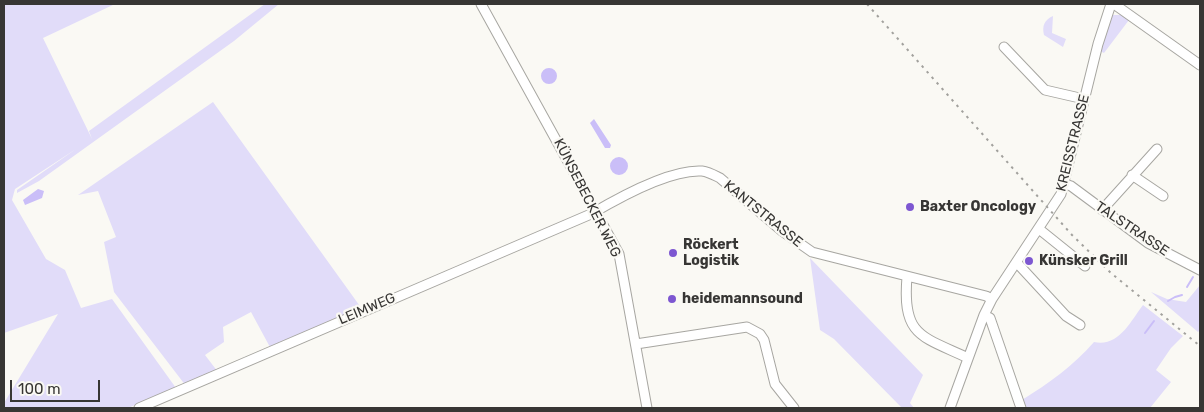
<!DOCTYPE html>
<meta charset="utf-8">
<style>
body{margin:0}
#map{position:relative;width:1204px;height:412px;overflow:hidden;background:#faf9f4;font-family:Rubik,sans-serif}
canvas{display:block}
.frame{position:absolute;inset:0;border:5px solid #373634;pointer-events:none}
.scale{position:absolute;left:10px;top:380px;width:90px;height:22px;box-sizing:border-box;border:2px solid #373634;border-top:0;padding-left:6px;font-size:15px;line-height:18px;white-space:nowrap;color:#373634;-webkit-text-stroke:4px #faf9f4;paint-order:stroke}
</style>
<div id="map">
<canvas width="1204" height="412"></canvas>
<div class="frame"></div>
<div class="scale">100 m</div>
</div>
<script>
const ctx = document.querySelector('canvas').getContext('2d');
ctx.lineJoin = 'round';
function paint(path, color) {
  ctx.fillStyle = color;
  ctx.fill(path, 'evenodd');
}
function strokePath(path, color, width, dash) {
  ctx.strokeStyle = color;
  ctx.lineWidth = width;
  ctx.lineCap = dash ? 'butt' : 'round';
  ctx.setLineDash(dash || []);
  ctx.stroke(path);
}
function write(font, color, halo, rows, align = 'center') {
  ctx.font = font + ' Rubik,sans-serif';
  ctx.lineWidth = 4.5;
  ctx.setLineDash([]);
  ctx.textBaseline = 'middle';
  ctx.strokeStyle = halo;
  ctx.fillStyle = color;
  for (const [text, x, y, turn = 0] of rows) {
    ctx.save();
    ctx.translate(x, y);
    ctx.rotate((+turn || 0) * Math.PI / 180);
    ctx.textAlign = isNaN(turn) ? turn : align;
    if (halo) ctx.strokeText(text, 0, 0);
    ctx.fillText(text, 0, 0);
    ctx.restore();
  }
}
paint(new Path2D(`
 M 4,4 L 115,4 L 43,38 L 92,139 L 89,131 L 265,4 L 279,4 L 234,41 L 39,181 L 17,193 L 17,190 L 76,149 L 15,189 L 12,200 L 46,259 L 65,270 L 81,308 L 112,299 L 176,388 L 128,408 L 4,408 L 4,403 L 58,314 L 4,333 Z
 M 1111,15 L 1121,15 L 1129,20 L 1104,53 L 1100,51 Z
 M 1053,16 L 1052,33 L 1066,39 L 1063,47 L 1044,35 C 1042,26 1044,20 1053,16 Z
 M 213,102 L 362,309 L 271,349 L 251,312 L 223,327 L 224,342 L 205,355 L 218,372 L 186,386 L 114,292 L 104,242 L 116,237 L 98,191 L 78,195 Z
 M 810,258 L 923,375 L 910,403 L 914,408 L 902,408 L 834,339 L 820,330 Z
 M 1200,285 L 1200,330 L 1198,332 L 1151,292 L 1167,299 L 1186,302 Z
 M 1143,305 L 1183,336 L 1171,348 L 1156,370 L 1171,382 L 1150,408 L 1025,408 L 1022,400 C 1049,383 1073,366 1094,342 C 1119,347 1130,322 1143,305 Z`), '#e1dcf9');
paint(new Path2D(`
 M541 76a8 8 0 1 1 16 0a8 8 0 1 1-16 0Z
 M 594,119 L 611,145 L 610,148 L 605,148 L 590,123 Z
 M610 166a9 9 0 1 1 18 0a9 9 0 1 1-18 0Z
 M 38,189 L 44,191 L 42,198 L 25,205 L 23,200 Z`), '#cabef8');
strokePath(new Path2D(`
 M 1187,287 L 1193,277
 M 1168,301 L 1175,297 L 1182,295
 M 1145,333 L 1154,321`), '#cabef8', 2);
const minor = new Path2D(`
 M 481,4 L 619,254 L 647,408
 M 1114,4 L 1200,65
 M 1004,47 L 1045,90 L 1084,99
 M 1132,175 L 1163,196
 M 1065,184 L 1071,186 L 1148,243 L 1200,270
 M 1102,210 L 1157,149
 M 1039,229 L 1085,266
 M 1017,263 L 1066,316 L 1080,325
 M 907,277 C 902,336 921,336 968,358
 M 984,315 L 990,318 L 1021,408
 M 636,344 L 747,327 L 760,334 L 764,340 L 775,384 L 794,408
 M 139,408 L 591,214 C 618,198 670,169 702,171 C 709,172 714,175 720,178 L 782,231 L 812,252 L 986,296 L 992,299
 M 950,408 L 984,315 L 992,299 L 1061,194 L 1098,44 L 1111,4`);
strokePath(minor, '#a7a6a1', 11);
strokePath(minor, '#fff', 9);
strokePath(new Path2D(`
 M 867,4 L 1072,235 L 1111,273 L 1200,346`), '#a2a19d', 2, [2.5, 5]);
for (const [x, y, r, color] of [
 [910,207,5,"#7d57d1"],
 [673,253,5,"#7d57d1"],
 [1029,261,5,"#7d57d1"],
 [672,299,5,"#7d57d1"]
]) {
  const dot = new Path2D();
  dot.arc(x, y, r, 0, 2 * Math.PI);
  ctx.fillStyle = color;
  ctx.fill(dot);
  strokePath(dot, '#faf9f4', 2);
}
write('14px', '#373634', '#faf9f4', [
 ["KREISSTRASSE",1073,143,-76],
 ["KÜNSEBECKER WEG",587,198,63],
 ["KANTSTRASSE",763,214,39],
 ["TALSTRASSE",1132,229,34],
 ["LEIMWEG",367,309,-23]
]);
write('bold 14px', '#373634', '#faf9f4', [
 ["Baxter Oncology",920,207],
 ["Röckert",683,245],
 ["Logistik",683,261],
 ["Künsker Grill",1039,261],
 ["heidemannsound",682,299]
], 'left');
</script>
